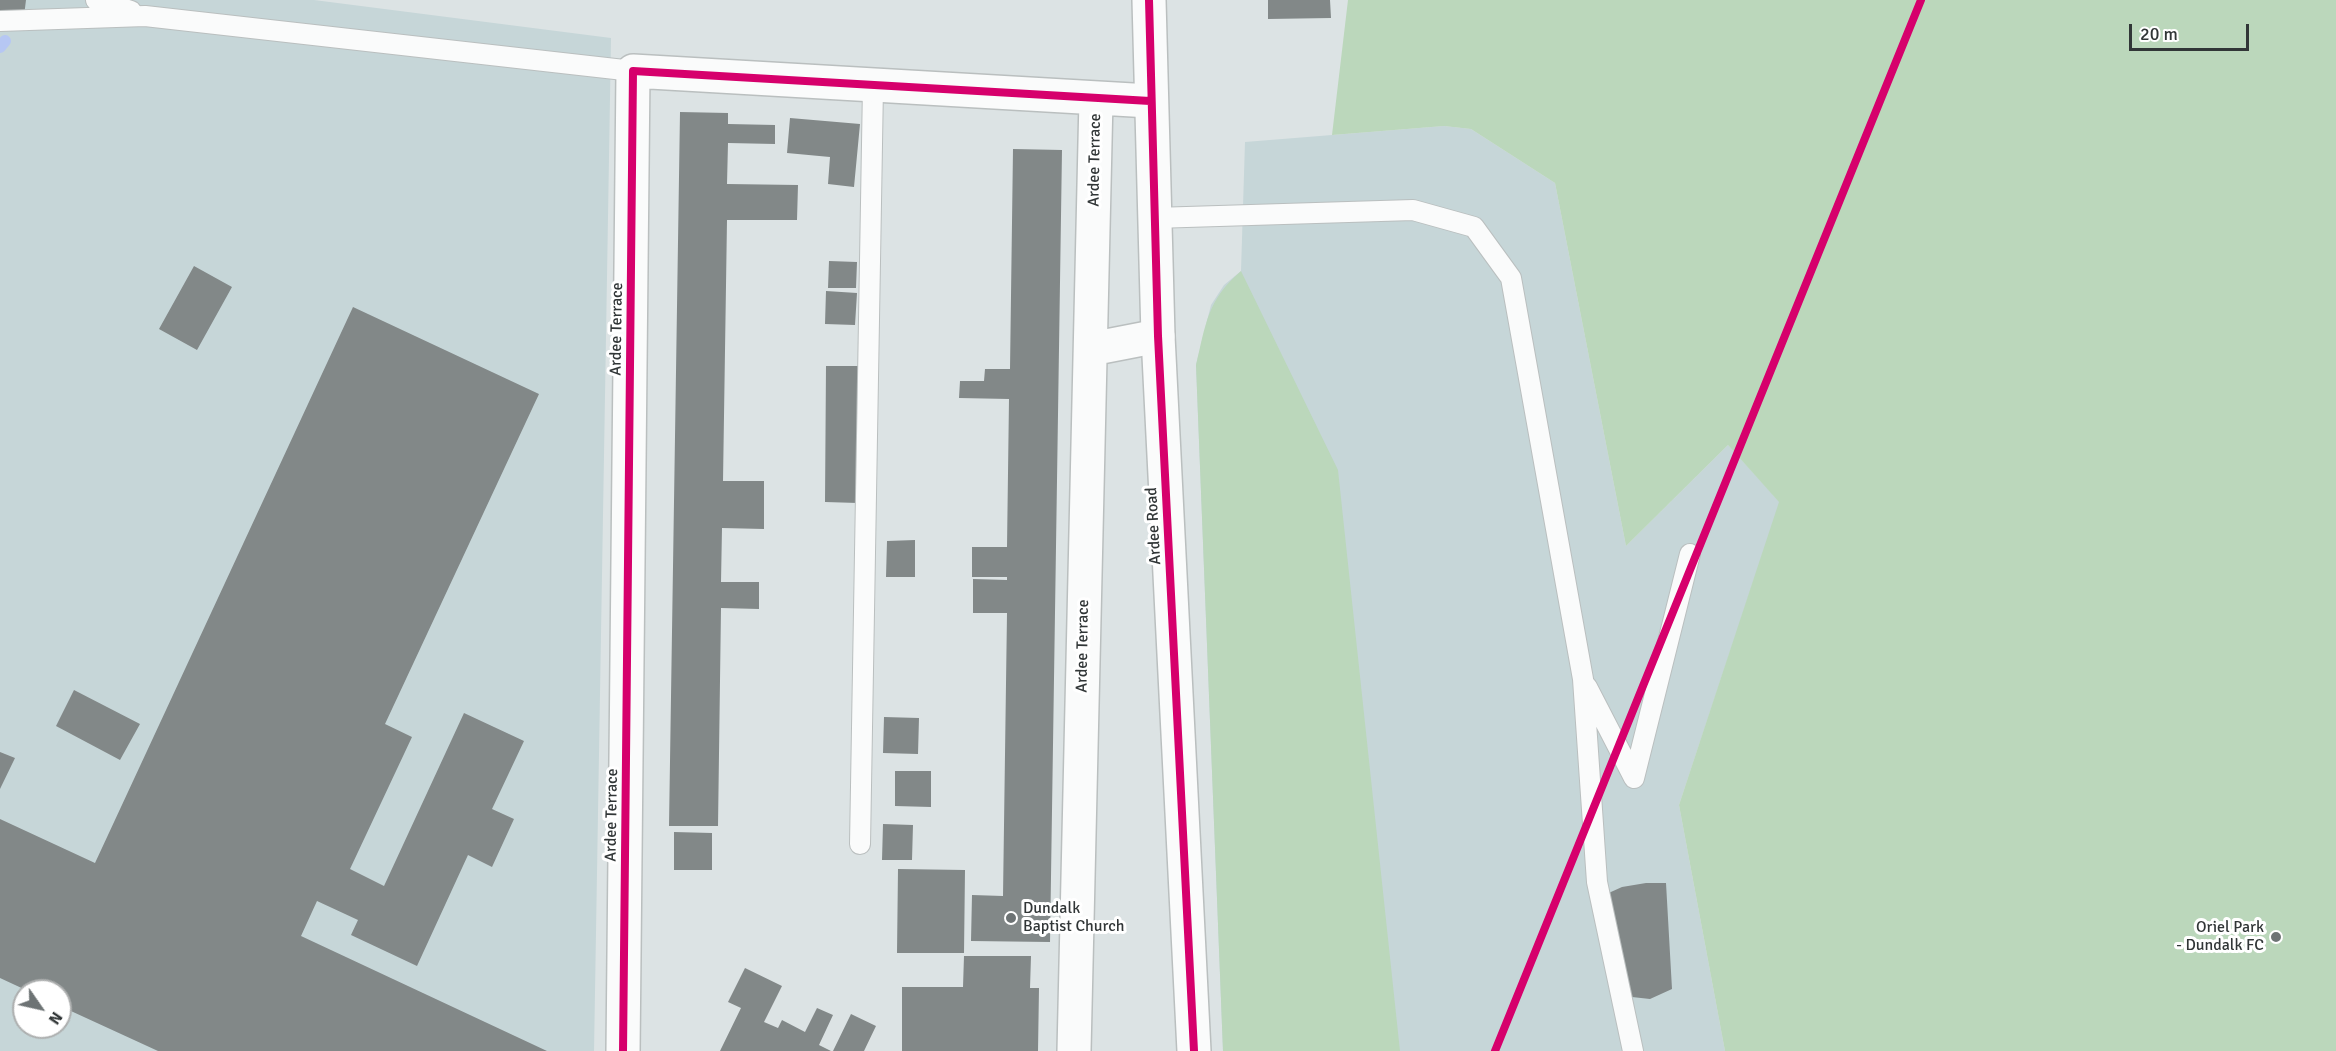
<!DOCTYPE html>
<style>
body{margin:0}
#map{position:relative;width:2336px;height:1051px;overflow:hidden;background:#dce3e4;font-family:Signika,sans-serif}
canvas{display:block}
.north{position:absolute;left:12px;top:979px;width:60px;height:60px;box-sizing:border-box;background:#fff;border:2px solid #adafaf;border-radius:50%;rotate:124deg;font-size:16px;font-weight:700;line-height:24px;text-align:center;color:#313637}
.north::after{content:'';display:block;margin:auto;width:21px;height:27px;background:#6d7374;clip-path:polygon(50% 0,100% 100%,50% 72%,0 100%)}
.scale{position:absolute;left:2129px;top:24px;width:120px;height:27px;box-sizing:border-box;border:3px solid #313637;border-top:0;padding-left:8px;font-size:18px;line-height:21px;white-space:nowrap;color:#313637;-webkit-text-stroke:4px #fff;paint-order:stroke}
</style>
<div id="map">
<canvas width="2336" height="1051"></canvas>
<div class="north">N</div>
<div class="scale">20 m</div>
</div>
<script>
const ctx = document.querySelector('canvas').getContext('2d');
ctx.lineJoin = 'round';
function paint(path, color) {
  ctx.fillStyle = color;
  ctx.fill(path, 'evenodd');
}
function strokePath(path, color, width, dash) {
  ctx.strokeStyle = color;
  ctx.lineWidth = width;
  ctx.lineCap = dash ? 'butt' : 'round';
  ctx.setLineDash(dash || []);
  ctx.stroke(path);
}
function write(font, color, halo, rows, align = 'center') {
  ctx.font = font + ' Signika,sans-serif';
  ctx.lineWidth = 6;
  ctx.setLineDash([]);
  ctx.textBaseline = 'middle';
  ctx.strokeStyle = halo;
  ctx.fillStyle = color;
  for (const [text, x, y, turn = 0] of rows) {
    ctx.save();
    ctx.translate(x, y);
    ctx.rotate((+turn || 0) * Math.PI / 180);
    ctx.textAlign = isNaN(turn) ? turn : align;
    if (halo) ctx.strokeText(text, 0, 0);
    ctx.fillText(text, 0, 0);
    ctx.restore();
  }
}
paint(new Path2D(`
 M 0,0 L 314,0 L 611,38 L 594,1051 L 0,1051 ZM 24,991 L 60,991 L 60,1027 L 24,1027 Z
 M 1444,126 L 1471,129 L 1555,183 L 1626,546 L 1728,445 L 1780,502 L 1679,805 L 1725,1051 L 1223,1051 L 1196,365 L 1211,305 L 1224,285 L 1241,271 L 1245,142 Z`), '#c6d6d8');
paint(new Path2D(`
 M 1348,0 L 2336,0 L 2336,1051 L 1725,1051 L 1679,805 L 1779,502 L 1728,445 L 1626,546 L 1555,183 L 1471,129 L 1444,126 L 1332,135 Z
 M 1241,271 L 1338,470 L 1400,1051 L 1223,1051 L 1196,365 C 1206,324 1207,300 1241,271 Z`), '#bbd7bb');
strokePath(new Path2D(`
 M 0,47 L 5,41`), '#b6c7f3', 12);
paint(new Path2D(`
 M 0,0 L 26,0 L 24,16 L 0,13 Z
 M 1268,0 L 1330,0 L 1331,18 L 1268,19 Z
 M 680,112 L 728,113 L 728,124 L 775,125 L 775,144 L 728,143 L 727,184 L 798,185 L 797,220 L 727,220 L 723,481 L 764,481 L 764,529 L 722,528 L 721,582 L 759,582 L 759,609 L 721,608 L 718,826 L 669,826 Z
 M 790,118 L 860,124 L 854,187 L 828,184 L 830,157 L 787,153 Z
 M 1013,149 L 1062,150 L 1050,942 L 971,941 L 972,895 L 1003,896 L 1007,613 L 973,613 L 973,579 L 1007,580 L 1007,577 L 972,577 L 972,547 L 1007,547 L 1009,399 L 959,398 L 960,381 L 984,381 L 985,369 L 1010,369 Z
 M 829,261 L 857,262 L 856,288 L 828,288 Z
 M 194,266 L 232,287 L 197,350 L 159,329 Z
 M 826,291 L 857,293 L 855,325 L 825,324 Z
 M 353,307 L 539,394 L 385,724 L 412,737 L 350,869 L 384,886 L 464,713 L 524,741 L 492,809 L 514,819 L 492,867 L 468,855 L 417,966 L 351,935 L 358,920 L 317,901 L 301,936 L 547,1051 L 158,1051 L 60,1006 L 60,991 L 28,991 L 0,978 L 0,819 L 95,863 Z
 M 826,366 L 860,366 L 858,503 L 825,502 Z
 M 915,540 L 915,577 L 886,577 L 887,541 Z
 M 74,690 L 140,724 L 120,760 L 56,726 Z
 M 884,717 L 919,718 L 918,754 L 883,753 Z
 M 0,752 L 15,758 L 0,789 Z
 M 895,771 L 931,771 L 931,807 L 895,806 Z
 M 883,824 L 913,825 L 912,860 L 882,860 Z
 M 674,832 L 712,833 L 712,870 L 674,870 Z
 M 898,869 L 965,870 L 964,953 L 897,953 Z
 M 1646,883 L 1666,883 L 1672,989 L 1650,999 L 1632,997 L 1602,896 L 1622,887 Z
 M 964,956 L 1031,956 L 1030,988 L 1039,988 L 1038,1051 L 902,1051 L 902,987 L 963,987 Z
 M 745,968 L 782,986 L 764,1022 L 778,1028 L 782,1020 L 805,1032 L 817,1008 L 833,1015 L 819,1045 L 831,1051 L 720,1051 L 741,1008 L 728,1002 Z
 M 851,1014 L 876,1026 L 864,1051 L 833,1051 Z`), '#828888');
const lane = new Path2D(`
 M 96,0 L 131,11
 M 0,21 L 145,16 L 633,71
 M 1154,218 L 1413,210 L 1474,227 L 1511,278 L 1583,679 L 1597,882 L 1633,1051
 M 1587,687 L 1634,778 L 1690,554
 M 860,844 L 873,86`);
const street = new Path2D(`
 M 1091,349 L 1158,336
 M 623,1051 L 633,71 L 1150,101
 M 1074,1051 L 1096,99`);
const secondary = new Path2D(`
 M 1149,0 L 1158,336 L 1194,1051`);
strokePath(lane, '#babfbf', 22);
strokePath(street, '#babfbf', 36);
strokePath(secondary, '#babfbf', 36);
strokePath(lane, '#fafbfb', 20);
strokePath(street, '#fafbfb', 33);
strokePath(secondary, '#fafbfb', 33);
strokePath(new Path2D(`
 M 1149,0 L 1158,336 L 1194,1051
 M 623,1051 L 633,71 L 1150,101
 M 1495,1051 L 1921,0`), '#d6006c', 8);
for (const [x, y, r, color] of [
 [1011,918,6,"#6d7374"],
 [2276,937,6,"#6d7374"]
]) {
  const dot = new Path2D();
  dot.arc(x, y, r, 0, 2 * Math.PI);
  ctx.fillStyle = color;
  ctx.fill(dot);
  strokePath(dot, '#fff', 2);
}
write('16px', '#313637', '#fff', [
 ["Ardee Terrace",1095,160,-89],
 ["Ardee Terrace",617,329,-89],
 ["Ardee Road",1154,526,-93],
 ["Ardee Terrace",1083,646,-89],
 ["Ardee Terrace",612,815,-89]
]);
write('16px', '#313637', '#fff', [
 ["Dundalk",1023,909],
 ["Baptist Church",1023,927],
 ["Oriel Park",2264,928,"right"],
 ["- Dundalk FC",2264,946,"right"]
], 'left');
</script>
